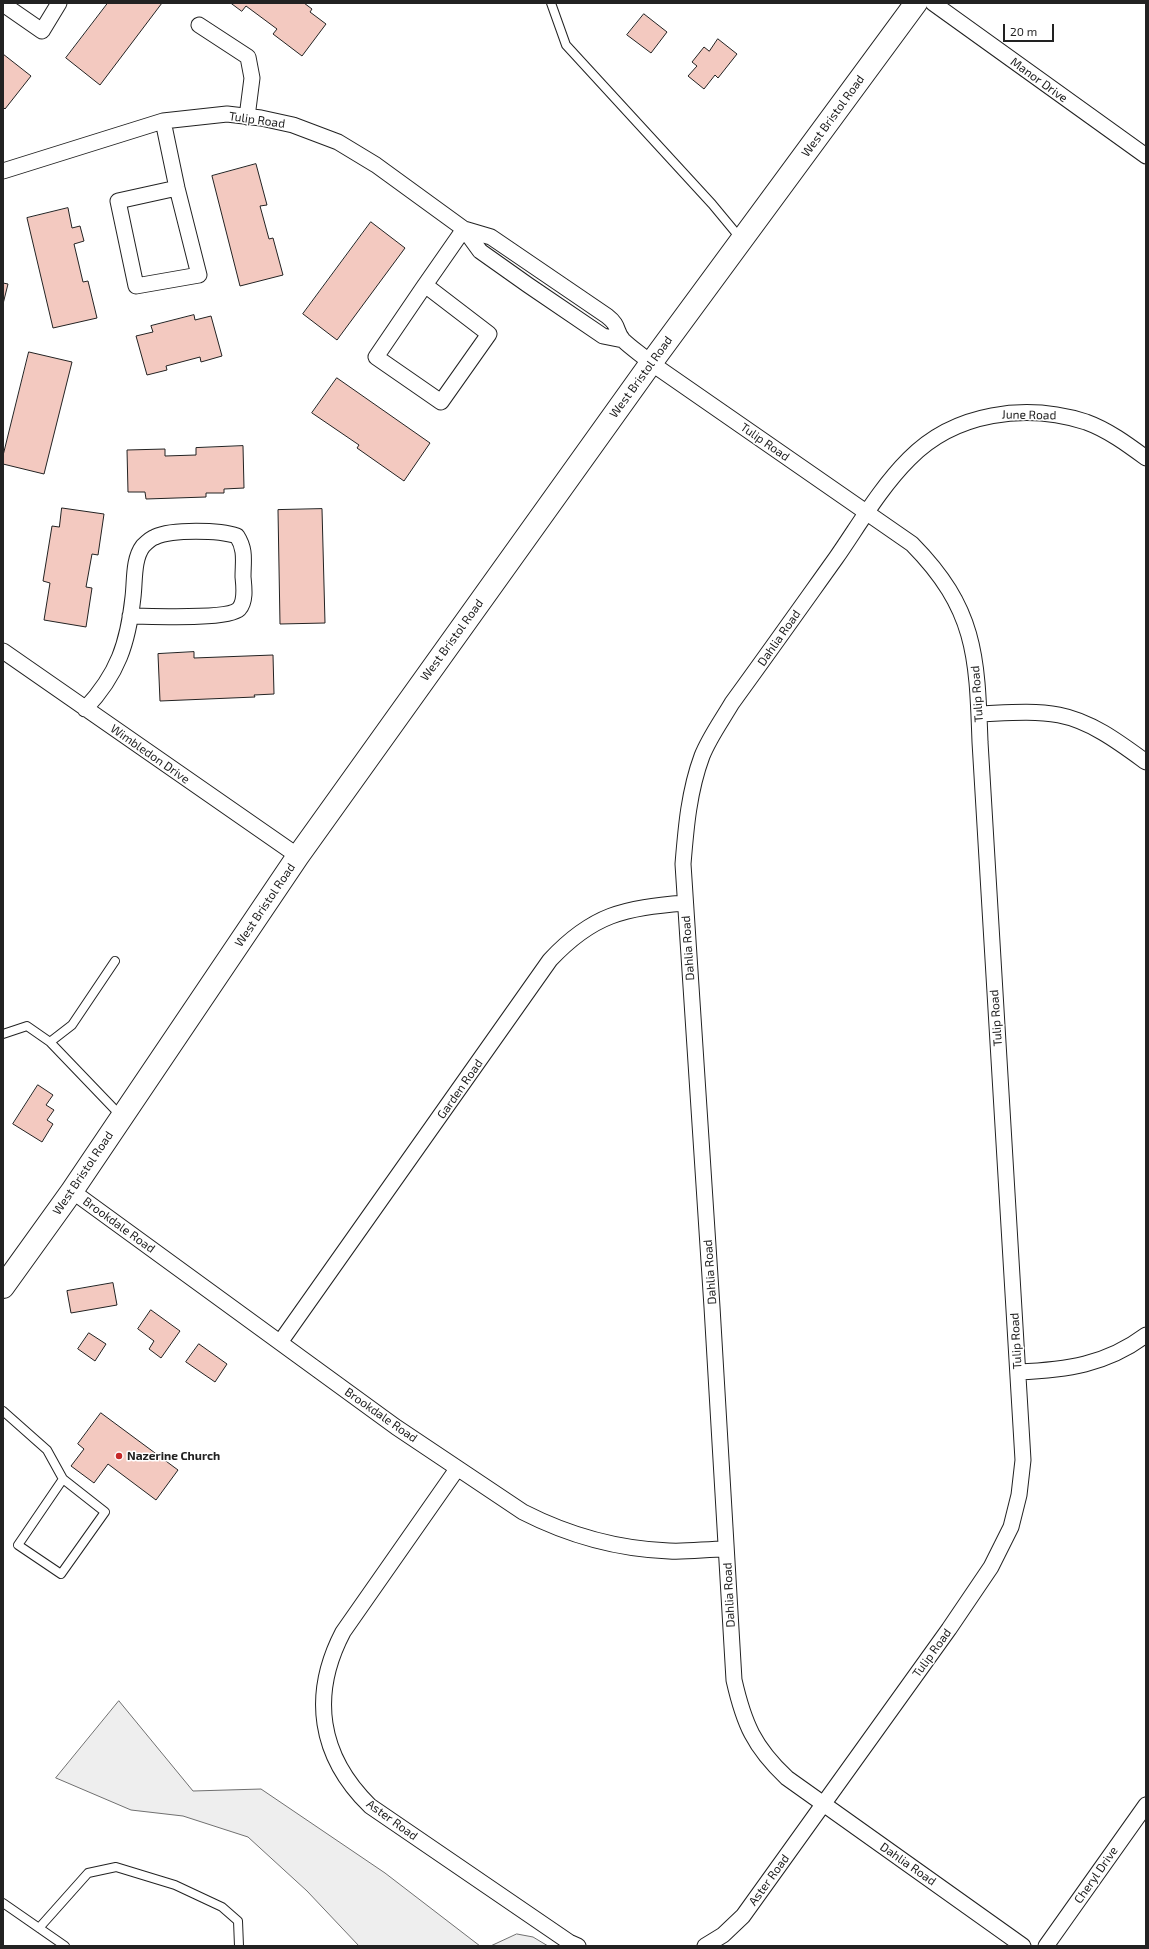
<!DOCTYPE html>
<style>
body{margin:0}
#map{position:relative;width:1149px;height:1949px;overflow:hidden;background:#fff;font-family:"Exo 2",sans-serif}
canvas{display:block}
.frame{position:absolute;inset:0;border:4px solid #222;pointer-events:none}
.scale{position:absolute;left:1003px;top:24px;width:51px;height:18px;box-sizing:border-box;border:2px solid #222;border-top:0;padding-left:5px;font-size:12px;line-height:14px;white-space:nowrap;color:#222;-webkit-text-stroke:3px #fff;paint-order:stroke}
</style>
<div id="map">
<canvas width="1149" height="1949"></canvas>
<div class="frame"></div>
<div class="scale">20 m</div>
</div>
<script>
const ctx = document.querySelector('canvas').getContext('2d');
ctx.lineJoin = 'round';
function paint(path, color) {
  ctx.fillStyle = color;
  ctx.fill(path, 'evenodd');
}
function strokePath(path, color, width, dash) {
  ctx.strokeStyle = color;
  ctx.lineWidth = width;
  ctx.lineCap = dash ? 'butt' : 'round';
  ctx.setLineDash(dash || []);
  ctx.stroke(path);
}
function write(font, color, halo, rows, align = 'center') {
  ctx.font = font + ' "Exo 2",sans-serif';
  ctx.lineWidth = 3;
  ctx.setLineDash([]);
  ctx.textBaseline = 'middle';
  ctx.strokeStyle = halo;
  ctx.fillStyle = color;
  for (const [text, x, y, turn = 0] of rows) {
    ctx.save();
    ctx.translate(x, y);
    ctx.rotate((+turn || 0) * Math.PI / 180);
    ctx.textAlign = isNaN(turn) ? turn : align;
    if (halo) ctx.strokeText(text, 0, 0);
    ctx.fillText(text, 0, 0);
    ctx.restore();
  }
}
const green = new Path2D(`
 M 119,1701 L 193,1791 L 261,1789 L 385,1873 L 480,1946 L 359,1946 L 307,1891 L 248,1837 L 183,1816 L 131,1810 L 56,1778 Z
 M 517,1934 L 533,1937 L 548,1946 L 491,1946 Z`);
paint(green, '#eee');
strokePath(green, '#6f6f6f', 1);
const building = new Path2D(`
 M 108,3 L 162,3 L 100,85 L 66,58 Z
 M 231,3 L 304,3 L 312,9 L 310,12 L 326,24 L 302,56 L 273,34 L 277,29 L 246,6 L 242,11 Z
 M 644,14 L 667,32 L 651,53 L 627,35 Z
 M 718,39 L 737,54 L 718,78 L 715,75 L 704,89 L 688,76 L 697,66 L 692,62 L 704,47 L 709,51 Z
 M 3,54 L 31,76 L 5,109 L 3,107 Z
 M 256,164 L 267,205 L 260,206 L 269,239 L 273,238 L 283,275 L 240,286 L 212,176 Z
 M 68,208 L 72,228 L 80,226 L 84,241 L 74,244 L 83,282 L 88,281 L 97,318 L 53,328 L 27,218 Z
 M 371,222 L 405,248 L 337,340 L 303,314 Z
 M 3,283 L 8,284 L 3,304 Z
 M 194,315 L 195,320 L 211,316 L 222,356 L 201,362 L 200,357 L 166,366 L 167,370 L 147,375 L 136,336 L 153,332 L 151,326 Z
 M 29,352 L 72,362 L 44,474 L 3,464 L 3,456 Z
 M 337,378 L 430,443 L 404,481 L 357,448 L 359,445 L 312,413 Z
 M 243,446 L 244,488 L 224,489 L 224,493 L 206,493 L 206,497 L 146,499 L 145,492 L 128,492 L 127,450 L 165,449 L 165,456 L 196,455 L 196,448 Z
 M 62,508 L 104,514 L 98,555 L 92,554 L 86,587 L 92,588 L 86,627 L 44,620 L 50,583 L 43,581 L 52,526 L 59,527 Z
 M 322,509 L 325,623 L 280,624 L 278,510 Z
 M 194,652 L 194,658 L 273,655 L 274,694 L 254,695 L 255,697 L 160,701 L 158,654 Z
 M 38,1085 L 53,1095 L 46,1105 L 54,1110 L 47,1120 L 53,1124 L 42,1142 L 13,1124 Z
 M 113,1283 L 117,1305 L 71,1313 L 67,1291 Z
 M 151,1310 L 180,1331 L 161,1358 L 149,1349 L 154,1341 L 138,1329 Z
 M 89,1333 L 106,1344 L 95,1361 L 78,1349 Z
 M 199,1344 L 227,1364 L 215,1382 L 186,1362 Z
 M 101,1413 L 178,1470 L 156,1500 L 108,1464 L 94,1483 L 71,1466 L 84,1449 L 78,1444 Z`);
paint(building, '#f3c9c0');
strokePath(building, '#222', 1);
const lane = new Path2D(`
 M 551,3 L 566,45 L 712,204 L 741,239
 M 3,1034 L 27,1026 L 50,1042 L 121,1116
 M 50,1042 L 72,1025 L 115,961
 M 3,1411 L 47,1450 L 63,1479 L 105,1512 L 61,1574 L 18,1545 L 63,1479
 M 3,1903 L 65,1946
 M 39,1928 L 88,1873 L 116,1867 L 175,1885 L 222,1907 L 238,1921 L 239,1946`);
const street = new Path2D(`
 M 933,3 L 1146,156
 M 3,4 L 42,31 L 59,3
 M 199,25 L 248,57 L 252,78 L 247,117
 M 163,121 L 177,188 L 199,275 L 136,286 L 118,201 L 177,188
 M 3,171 L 163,121 L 227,114 L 261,118 L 293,125 L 338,142 L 376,165 L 464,229 L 480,251 L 528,285 L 603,336 L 623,340
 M 464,229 L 491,237 L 607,316 C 620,326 615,331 623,340 C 631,348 642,355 651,363 L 912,544 C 976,609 977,656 980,742 L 1023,1460 L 1019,1495 L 1011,1527 L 991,1567 L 949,1629 L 743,1916 L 723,1935 L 705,1946
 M 425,285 L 489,334 L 441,402 L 376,357 Z
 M 425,285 L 464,229
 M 3,651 L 298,856
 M 85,709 C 118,674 128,643 133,597 C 135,581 133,559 143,546 C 146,543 152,538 155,537 C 172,529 220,530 237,536 C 246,550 243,561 243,577 C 244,587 246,601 239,609 C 228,620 148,616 130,616
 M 979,714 C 1005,713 1033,710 1059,715 C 1091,721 1120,743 1146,762
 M 72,1191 L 396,1427 L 523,1512 C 568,1535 617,1549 669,1551 C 688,1552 707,1549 726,1549
 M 281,1341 L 550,960 C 593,914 624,908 685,903
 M 1018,1372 C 1066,1370 1106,1365 1146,1335
 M 457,1469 L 343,1632 C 310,1695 319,1756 370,1806 L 569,1942 L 578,1946
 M 1023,1946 L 787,1778 C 754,1747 744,1724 734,1680 L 712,1307 L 683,864 C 686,827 689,791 702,756 C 709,738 722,720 732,703 C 767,655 801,607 836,558 C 859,525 880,488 909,459 C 955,412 1026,403 1086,422 C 1108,430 1127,444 1146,458
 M 1046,1946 L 1146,1805`);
const secondary = new Path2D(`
 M 3,1287 L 72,1191 L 298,856 L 651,363 L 916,3`);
strokePath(lane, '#222', 10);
strokePath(street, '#222', 17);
strokePath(secondary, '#222', 24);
strokePath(lane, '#fff', 8);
strokePath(street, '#fff', 15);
strokePath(secondary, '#fff', 22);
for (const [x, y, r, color] of [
 [119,1456,4,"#c62828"]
]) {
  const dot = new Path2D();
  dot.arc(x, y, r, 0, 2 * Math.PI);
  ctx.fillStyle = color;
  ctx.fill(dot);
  strokePath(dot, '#fff', 1.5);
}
write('12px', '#222', '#fff', [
 ["Manor Drive",1039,80,36],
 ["West Bristol Road",833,116,-54],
 ["Tulip Road",257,120,8],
 ["West Bristol Road",641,377,-54],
 ["June Road",1029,415,1],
 ["Tulip Road",765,442,35],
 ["Dahlia Road",779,638,-55],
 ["West Bristol Road",452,640,-54],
 ["Tulip Road",977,694,-94],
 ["Wimbledon Drive",150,754,35],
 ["West Bristol Road",265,905,-56],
 ["Dahlia Road",688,948,-94],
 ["Tulip Road",996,1018,-94],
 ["Garden Road",460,1089,-55],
 ["West Bristol Road",83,1173,-56],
 ["Brookdale Road",119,1225,36],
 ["Dahlia Road",710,1272,-94],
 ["Tulip Road",1016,1341,-93],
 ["Brookdale Road",381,1415,35],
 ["Dahlia Road",729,1595,-93],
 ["Tulip Road",932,1653,-54],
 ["Aster Road",392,1820,36],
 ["Dahlia Road",908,1864,35],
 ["Cheryl Drive",1096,1875,-55],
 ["Aster Road",769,1880,-54]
]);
write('bold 12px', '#222', '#fff', [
 ["Nazerine Church",127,1456]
], 'left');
</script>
